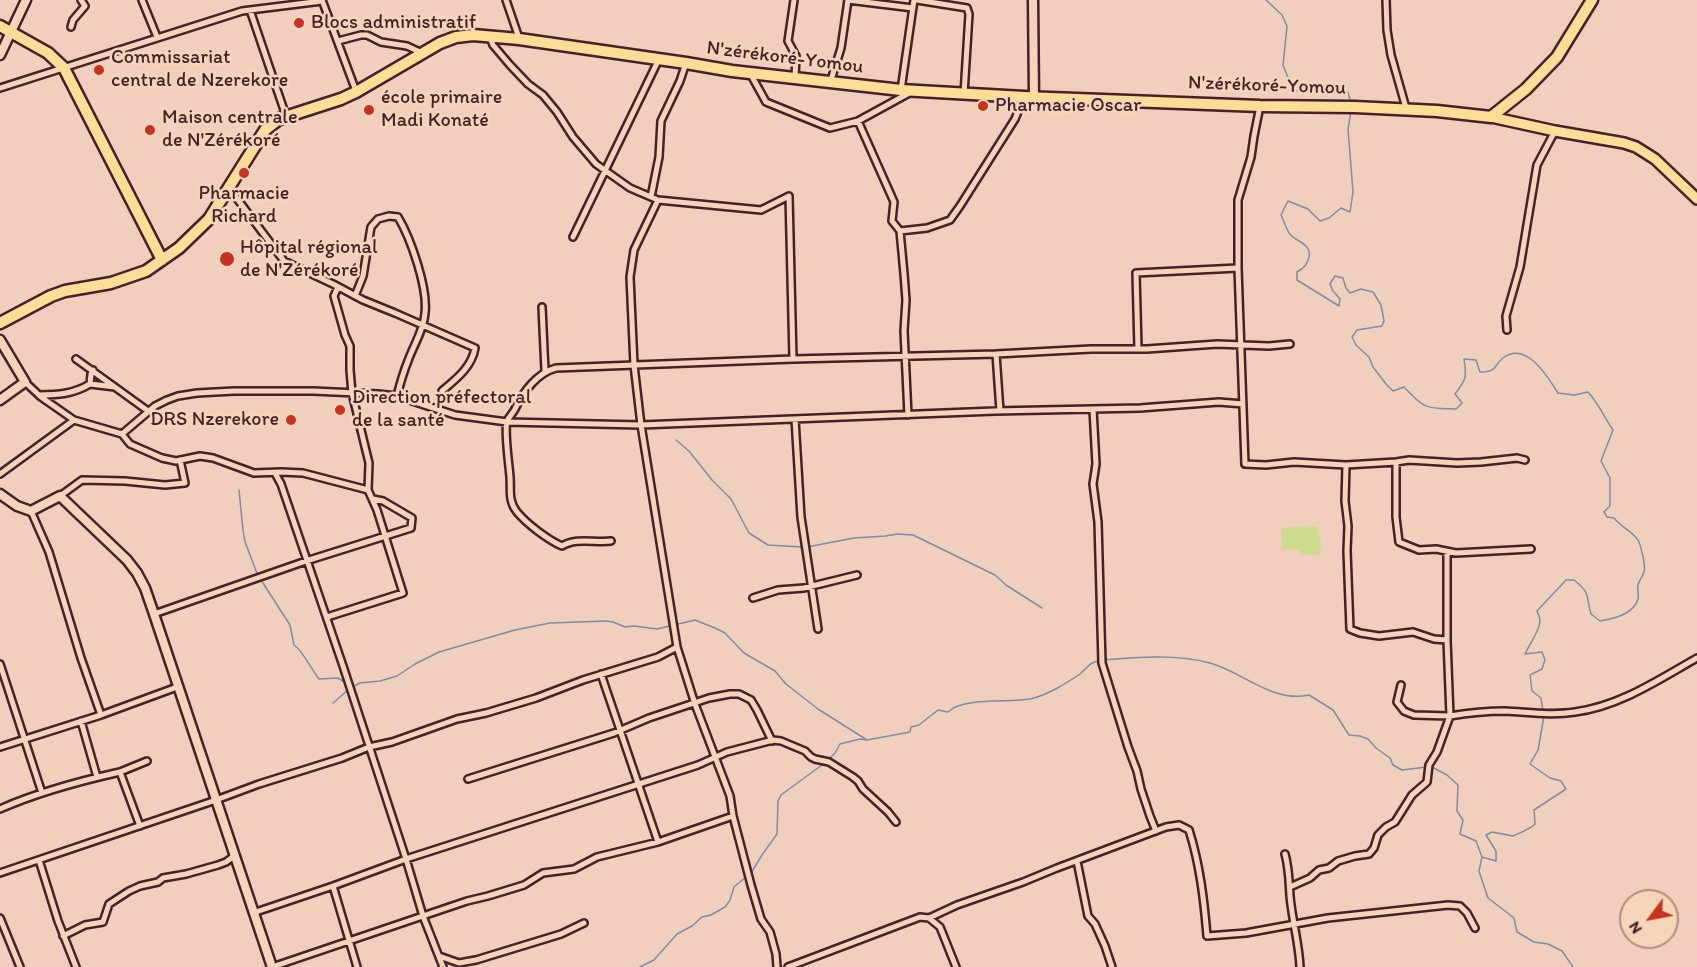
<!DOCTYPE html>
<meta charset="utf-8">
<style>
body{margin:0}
#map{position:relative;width:1697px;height:967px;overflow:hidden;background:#f1cfbd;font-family:Itim,sans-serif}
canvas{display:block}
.north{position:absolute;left:1619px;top:889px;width:60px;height:60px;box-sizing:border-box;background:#f3d6b9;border:2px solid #af8d80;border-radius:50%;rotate:238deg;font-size:16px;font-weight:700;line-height:24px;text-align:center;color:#4a1f2b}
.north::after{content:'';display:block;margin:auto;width:21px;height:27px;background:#c8321e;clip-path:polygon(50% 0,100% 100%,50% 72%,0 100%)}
</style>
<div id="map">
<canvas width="1697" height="967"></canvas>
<div class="north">N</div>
</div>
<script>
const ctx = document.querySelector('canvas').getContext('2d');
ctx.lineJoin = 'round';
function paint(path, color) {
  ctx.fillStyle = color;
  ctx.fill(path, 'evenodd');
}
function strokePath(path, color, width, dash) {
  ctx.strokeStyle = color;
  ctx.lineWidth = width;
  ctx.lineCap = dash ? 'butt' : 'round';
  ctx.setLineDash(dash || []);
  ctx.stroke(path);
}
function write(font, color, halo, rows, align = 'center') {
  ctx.font = font + ' Itim,sans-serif';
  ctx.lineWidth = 5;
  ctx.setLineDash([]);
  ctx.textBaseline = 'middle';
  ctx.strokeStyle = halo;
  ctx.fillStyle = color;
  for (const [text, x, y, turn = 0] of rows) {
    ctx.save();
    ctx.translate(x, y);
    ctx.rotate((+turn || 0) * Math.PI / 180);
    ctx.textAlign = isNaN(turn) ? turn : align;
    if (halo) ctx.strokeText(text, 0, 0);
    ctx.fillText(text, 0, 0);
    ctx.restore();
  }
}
paint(new Path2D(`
 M 1306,526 L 1317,527 L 1321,542 L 1320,555 L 1300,554 L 1298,550 L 1282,550 L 1281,528 Z`), '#cedb8e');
strokePath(new Path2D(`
 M 1266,0 L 1282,15 L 1287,26 L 1283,65 L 1293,90 L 1306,92 L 1348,92 L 1351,103
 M 1351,111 L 1348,129 L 1353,192 L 1350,212 L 1341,208 L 1329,218 L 1320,221 L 1308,209 L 1288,201 L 1281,215 C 1284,221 1286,228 1289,233 C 1295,242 1312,243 1309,257 C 1307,265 1304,268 1297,272 L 1297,280 L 1339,306 L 1340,299 L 1333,291 L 1330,284 L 1335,276 L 1343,278 L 1346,288 L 1350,293 L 1361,289 L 1373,292 L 1381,305 L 1384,321 L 1382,326 L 1357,330 L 1352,337 L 1356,345 L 1369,357 L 1373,367 L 1386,384 L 1393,391 L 1404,387 C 1425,410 1427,408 1456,409 L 1462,403 L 1455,394 C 1466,380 1467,377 1464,359 L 1476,360 L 1480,372 C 1498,372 1493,366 1503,358 C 1526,340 1548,377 1558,393 L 1574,395 L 1588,392 C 1599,404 1604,417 1613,430 L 1601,461 L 1610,478 L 1610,506 L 1604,512 L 1607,517 L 1614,518 C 1621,527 1632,531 1638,540 C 1641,546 1646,566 1644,572 C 1643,576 1639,580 1638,585 C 1637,589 1639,594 1638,599 C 1634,614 1613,619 1600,621 L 1591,614 C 1585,594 1592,595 1574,580 L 1566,580 L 1537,611 C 1538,614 1540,617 1540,621 C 1540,630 1529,645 1525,654 L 1542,652 L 1545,660 L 1542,669 L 1530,675 L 1532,691 L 1541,698 L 1543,712
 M 676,440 L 689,451 L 712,480 L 731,499 L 749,533 L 768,545 L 802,547
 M 239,490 L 243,530 L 245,542 L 258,576
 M 807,547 L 854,538 L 885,536 L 898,534 L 913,535 L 995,575 L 1006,585 L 1042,608
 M 261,580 L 290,625 L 294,645 C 303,651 311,669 319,679 L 338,678 L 346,683
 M 1103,660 C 1137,657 1178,654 1210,663 C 1243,672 1272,703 1309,695 L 1333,710 L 1349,735 L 1360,736 L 1368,739 L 1376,748 L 1390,758 L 1393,765 L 1402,770 L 1427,767
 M 353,687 L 360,683 L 380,681 L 397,676 L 415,664 L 439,652 L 515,630 L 550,623 L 606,621 L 613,622 L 625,627 L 634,626 L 657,629 L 695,620 L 715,628 L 725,633 L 744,653 L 775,671 L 786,684 L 818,709 L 867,740 L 910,732 L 911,727 L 919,725 L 938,710 L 948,712 C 963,697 1009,703 1030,699 C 1048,695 1065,684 1080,674 C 1086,669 1091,661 1099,661
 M 333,703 L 348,690
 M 829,759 L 835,753 L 840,744 L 860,739 L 867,740
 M 1432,767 L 1447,775 L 1458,785 L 1457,811 L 1463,820 L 1460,834 L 1476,841 L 1482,857 L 1479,871 L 1488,898 L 1514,918 L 1517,932 L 1534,942 L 1548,944 L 1562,951 L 1573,967
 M 1482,857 L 1496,861 L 1496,851 L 1486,835 L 1492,832 L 1513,836 C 1521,832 1529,830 1535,824 L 1534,810 L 1566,789 L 1561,781 L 1550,778 L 1530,764 L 1538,750 L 1544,716
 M 751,873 L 762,855 L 777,834 L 778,801 L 781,795 L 826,762
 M 640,967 L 654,960 L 677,934 L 692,926 L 702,917 L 711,915 L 725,907 L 730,900 L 734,887 L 747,876`), '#7c8ca9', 1.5);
const street = new Path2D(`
 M 142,0 L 157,37
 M 322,0 L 356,91
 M 506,0 L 519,38
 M 794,0 L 788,41 L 796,56 L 795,78
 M 848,0 L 913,8
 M 917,0 L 967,8 L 969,14 L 964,94
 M 1386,0 L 1387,30 L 1391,55 L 1406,108
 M 250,10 L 286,116
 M 71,27 L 73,20 L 85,6 L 81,0
 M 490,37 L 493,45 L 510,65 L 528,84 L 543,95 L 557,112 L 573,137 L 596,164 L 630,188 L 658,200 L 761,210 L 789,196 L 793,359
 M 338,41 L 361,35 L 367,35 L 381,42 L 407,46 L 422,53
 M 750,73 L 766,102 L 830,128 L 858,121 L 911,92
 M 830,83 L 841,48 L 848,0
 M 0,88 L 242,11 L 322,1
 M 901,90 L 914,0
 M 1260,106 L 1254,136 L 1251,157 L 1238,200 L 1238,268 L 1245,464 L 1266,465 L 1294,462 L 1346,465 L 1396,462 L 1409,460 L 1457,463 L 1481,462 L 1517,458 L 1525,460
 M 858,121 L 894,202 L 892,221 L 900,231 L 904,274 L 906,300 L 904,331 L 908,415
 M 229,188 L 284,261 L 333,284 L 363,300 L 395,313 L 475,348 C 472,367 456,379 442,391
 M 651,197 L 659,157 L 661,121 L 680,81 L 686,63
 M 658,200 L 634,250 L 630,277 L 634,365 L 641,425 L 677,647 L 695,704 L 730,796 L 733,816 L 751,885 L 761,919 L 770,932 L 776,954 L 777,967
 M 900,231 L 927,228 L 950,220 L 960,206 L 1015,119 L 1024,97
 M 573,237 L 659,59
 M 355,296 L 363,276 L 371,227 L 378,219 L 389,216 L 398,217 C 411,239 428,288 425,313 C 424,330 413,346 408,361 C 403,373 400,384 397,396
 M 542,307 L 545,371
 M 1507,330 L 1506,316 L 1520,267 L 1537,165 L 1555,131
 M 1138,349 L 1136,273 L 1238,268
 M 996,354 L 1000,411
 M 76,359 L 148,411
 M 25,382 L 41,397 L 74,420 L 122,434 L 130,444 L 162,458 L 176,461 L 200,456 L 213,458 L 254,473 L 281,472 L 303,473 L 368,490
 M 90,384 L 115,387
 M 39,395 C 58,395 73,394 90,384 L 91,374 L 93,370
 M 1093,409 L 1096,464 L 1093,484 L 1098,522 L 1102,663 L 1128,747 L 1137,771 L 1141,789 L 1150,816 L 1156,831
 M 795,419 L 801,517 L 818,629
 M 122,434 L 155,406 L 167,400 L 178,396 L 197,393 L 234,391 L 313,391 L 378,394 L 397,396 L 455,415 L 507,422 L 641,425 L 995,411 L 1140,408 L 1219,402 L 1243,404
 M 1396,462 L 1396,517 L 1399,542 L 1419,550 L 1436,549 L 1456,553 L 1531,549
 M 1346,465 L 1345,501 L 1348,526 L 1347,551 L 1350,629 L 1360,633 L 1379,636 L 1413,632 L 1434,639 L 1447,640
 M 275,473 L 281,484 L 343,666 L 406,859 L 423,916 L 443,967
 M 0,474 L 74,420
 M 60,496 L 82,480 L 125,481 L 165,485 L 185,483 L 180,460
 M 31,511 L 49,552 L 81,658 L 101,715
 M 611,541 C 595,543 576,537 562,546 C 548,540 527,524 517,512 C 508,501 511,490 510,477 C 509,464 504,431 507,421 C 509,417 513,413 515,409 C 523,392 537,373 556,368 L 793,359 L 996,354 L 1091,349 L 1147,349 L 1217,344 L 1269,346 L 1290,344
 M 1447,552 L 1447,640 L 1450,716 C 1468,713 1487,711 1505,711 C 1528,712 1551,716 1575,712 C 1620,706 1658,680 1697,658
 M 753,598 L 778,590 L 804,588 L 857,575
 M 154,614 L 306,561 L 411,528 L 412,518 L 383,501 L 373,499
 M 327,617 L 403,593 L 377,510 L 368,490 L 369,463 L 352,393 L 350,370 L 350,346 L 345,335 L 334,296 L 338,287
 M 0,664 L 42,793
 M 601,674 L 658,842
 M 81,721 L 97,777
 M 0,747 L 101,715 L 177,687
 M 120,772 L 147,761
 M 468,779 L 614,733 L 649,718 L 709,698 L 730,694 L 739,694 L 751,700 L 757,710 L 772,741
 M 0,809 C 38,792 80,781 120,772 L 140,826
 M 1285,854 C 1289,868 1289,882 1290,896 C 1292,920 1299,943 1300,967
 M 39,860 L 58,921 L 76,967
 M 1077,861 L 1088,916 L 1095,924 L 1105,946 L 1112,967
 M 0,873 L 216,800 L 259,784 L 342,758 L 369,747 L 392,742 L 457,719 L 486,713 L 536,698 L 583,680 L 658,657 L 677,647
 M 333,886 L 357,967
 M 1290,887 L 1310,878 L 1319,870 L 1329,868 L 1338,861 L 1355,856 L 1369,854 L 1374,848 L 1378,835 L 1386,827 L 1395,822 L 1412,795 L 1427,782 L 1429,765 L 1437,752 L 1450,716 L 1414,715 L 1404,711 L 1397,702 L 1401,685
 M 253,913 L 333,886 L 406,859 L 698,765 L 727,752 L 773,740 L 781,741 L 805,751 L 811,757 L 815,759 L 829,762 L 853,777 L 858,781 L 863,789 L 888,812 L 896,822
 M 0,918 L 20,967
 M 929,918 L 940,927 L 956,967
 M 63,936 L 85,925 L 103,922 L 109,904 L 129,891 L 140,886 L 158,882 L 163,878 L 186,874 L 218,865 L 226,862 L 234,856
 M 439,956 L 459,963 L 476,960 L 561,934 L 584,923
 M 272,967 L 467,901 L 488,896 L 524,885 L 543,873 L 574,869 L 597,857 L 658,842 L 733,816
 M 788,967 L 920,917 L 929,918 L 957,905 L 1023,882 L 1057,868 L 1166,827 L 1179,825 L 1189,830 C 1200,865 1204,900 1207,936 L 1246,933 L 1328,918 L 1448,905 L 1460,906 L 1467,913 L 1475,928`);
const secondary = new Path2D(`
 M 1033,0 L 1034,97
 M 0,55 L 26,0
 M 0,340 L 25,382 L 0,400
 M 0,494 L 17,506 L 31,511 L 60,496 L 127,560 L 137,573 L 145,588 L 154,614 L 272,967`);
const primary = new Path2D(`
 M 1491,117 L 1555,131 L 1624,143 L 1636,147 L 1655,159 L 1697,199`);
const highway = new Path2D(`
 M 0,26 L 48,53 L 64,68 L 162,260
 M 0,323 L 51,296 L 65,291 L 111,283 L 146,271 L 179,248 L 209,219 L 265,130 L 279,119 L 341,99 L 356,92 L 440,43 L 456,37 L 473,35 L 519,39 L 686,63 L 732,71 L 901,90 L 1024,97 L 1260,106 L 1355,107 L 1437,111 L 1491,117 L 1526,89 L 1557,57 L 1592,0`);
strokePath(street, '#4a1f2b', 10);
strokePath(secondary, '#4a1f2b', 13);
strokePath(primary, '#4a1f2b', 14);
strokePath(highway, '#4a1f2b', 15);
strokePath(street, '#f3d6b9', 5);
strokePath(secondary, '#f3d6b9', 8);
strokePath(primary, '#fedd96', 9);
strokePath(highway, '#fedd96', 10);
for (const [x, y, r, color] of [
 [299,23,6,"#c8321e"],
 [99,70,6,"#c8321e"],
 [983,106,6,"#c8321e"],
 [369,110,6,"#c8321e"],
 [150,130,6,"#c8321e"],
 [244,173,6,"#c8321e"],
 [227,259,8,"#c8321e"],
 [340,410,6,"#c8321e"],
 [291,420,6,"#c8321e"]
]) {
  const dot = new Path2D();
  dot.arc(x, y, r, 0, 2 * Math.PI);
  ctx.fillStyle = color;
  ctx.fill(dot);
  strokePath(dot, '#f3d6b9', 2);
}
write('20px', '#4a1f2b', '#f3d6b9', [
 ["Blocs administratif",311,23],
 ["Commissariat",111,58],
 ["central de Nzerekore",111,81],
 ["école primaire",381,98],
 ["Madi Konaté",381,121],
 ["Pharmacie Oscar",995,106],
 ["Maison centrale",162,118],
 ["de N'Zérékoré",162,141],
 ["Pharmacie",244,194,"center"],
 ["Richard",244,217,"center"],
 ["Hôpital régional",240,248],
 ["de N'Zérékoré",240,271],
 ["Direction préfectoral",352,398],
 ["de la santé",352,421],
 ["DRS Nzerekore",279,420,"right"]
], 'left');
write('20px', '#4a1f2b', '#f3d6b9', [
 ["N'zérékoré-Yomou",785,58,7],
 ["N'zérékoré-Yomou",1267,86,2]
]);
</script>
